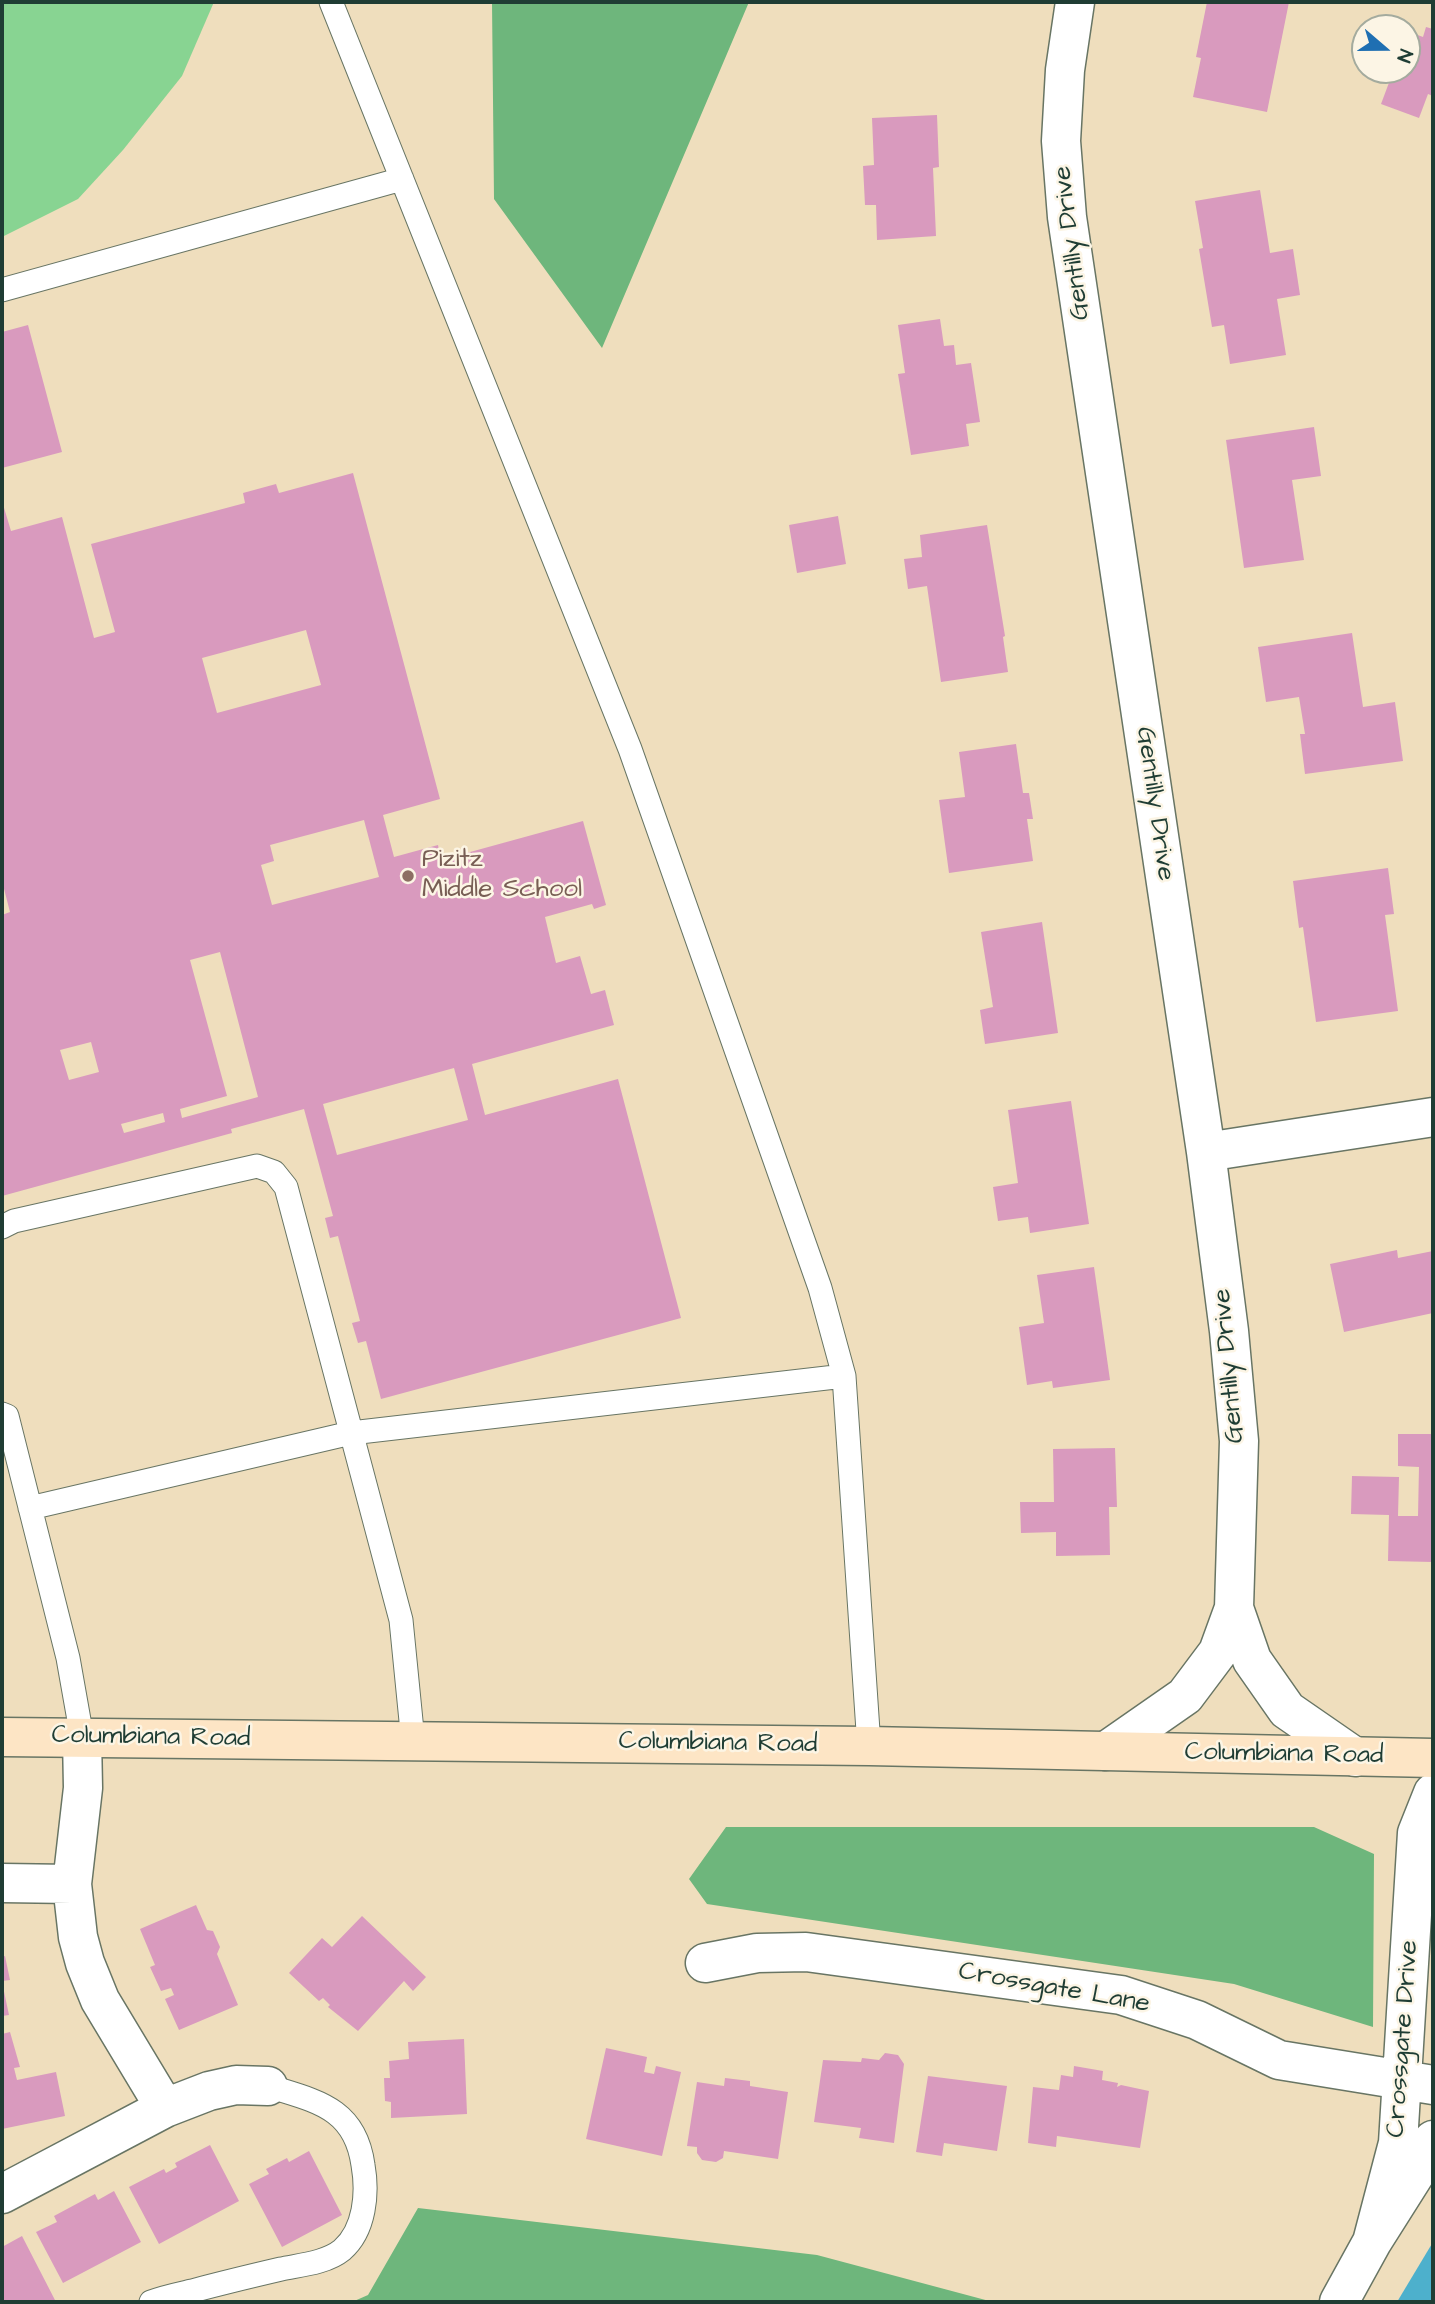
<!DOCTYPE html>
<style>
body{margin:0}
#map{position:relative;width:1435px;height:2304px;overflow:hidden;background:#efdebd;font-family:"Architects Daughter",sans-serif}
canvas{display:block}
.frame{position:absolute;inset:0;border:4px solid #1f3d34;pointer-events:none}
.north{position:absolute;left:1351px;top:14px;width:70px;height:70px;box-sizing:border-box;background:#fcf5e5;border:2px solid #a4ab9e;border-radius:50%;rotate:110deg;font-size:19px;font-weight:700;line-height:28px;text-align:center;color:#1f3d34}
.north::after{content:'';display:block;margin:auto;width:24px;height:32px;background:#1f6fb2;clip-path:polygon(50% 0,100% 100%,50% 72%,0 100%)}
</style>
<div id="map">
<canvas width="1435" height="2304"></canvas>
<div class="frame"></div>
<div class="north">N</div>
</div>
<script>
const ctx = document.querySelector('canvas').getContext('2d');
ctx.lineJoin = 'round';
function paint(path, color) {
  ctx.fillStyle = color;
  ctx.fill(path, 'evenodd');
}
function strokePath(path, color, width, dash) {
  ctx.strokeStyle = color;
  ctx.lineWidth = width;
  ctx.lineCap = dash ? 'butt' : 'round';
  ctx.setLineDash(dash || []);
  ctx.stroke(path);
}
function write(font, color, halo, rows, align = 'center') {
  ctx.font = font + ' "Architects Daughter",sans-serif';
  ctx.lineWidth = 5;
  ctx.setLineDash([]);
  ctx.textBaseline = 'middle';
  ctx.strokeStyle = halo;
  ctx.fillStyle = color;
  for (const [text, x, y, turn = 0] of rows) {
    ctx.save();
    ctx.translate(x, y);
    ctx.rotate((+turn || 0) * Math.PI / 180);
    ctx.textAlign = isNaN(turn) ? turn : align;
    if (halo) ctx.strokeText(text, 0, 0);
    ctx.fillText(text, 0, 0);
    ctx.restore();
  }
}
paint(new Path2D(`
 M 2,2 L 214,2 L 182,76 L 123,150 L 78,199 L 2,237 Z`), '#88d492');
paint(new Path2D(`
 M 492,2 L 749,2 L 602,348 L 494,199 Z
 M 726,1827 L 1314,1827 L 1374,1854 L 1373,2027 L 1234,1984 L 707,1904 L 689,1879 Z
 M 418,2208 L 817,2255 L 993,2302 L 352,2302 L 368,2295 Z`), '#6eb67c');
paint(new Path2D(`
 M 1433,2242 L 1433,2302 L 1397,2302 Z`), '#4db0cc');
paint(new Path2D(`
 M 1207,2 L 1289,2 L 1267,112 L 1193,97 L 1201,58 L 1196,57 Z
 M 1426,27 L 1433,29 L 1433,96 L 1428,94 L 1419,118 L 1381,104 L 1390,80 L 1384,78 L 1387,70 L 1407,70 L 1407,31 L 1423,37 Z
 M 937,115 L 939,167 L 933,168 L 936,236 L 877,240 L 876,205 L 865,205 L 863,166 L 874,165 L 872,118 Z
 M 1260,190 L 1270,253 L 1293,249 L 1300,295 L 1277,299 L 1286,355 L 1230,364 L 1224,325 L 1212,327 L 1199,249 L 1203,248 L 1195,201 Z
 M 940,319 L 944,346 L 954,345 L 956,365 L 971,363 L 980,422 L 966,424 L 969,446 L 911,455 L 898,374 L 905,373 L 898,325 Z
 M 28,325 L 62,452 L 2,468 L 2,332 Z
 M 1314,427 L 1321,476 L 1292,480 L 1304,560 L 1244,568 L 1226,440 Z
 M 353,473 L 440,799 L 383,815 L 394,857 L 438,845 L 441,860 L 583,821 L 606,905 L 594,909 L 592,904 L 545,917 L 556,963 L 580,956 L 591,994 L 605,990 L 614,1025 L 472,1064 L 485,1115 L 618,1079 L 681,1318 L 381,1399 L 366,1341 L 358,1343 L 352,1323 L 360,1321 L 338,1236 L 330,1238 L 325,1218 L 333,1216 L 304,1109 L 231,1129 L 232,1133 L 2,1196 L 2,915 L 10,912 L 2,881 L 2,501 L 11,531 L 62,517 L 94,638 L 115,632 L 91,544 L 245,503 L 243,493 L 276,484 L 279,493 ZM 306,630 L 321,685 L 217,713 L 202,658 ZM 364,820 L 379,877 L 272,905 L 261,865 L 274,861 L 270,845 ZM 220,952 L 258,1097 L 182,1118 L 180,1109 L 227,1096 L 190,960 ZM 91,1042 L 99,1072 L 69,1080 L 60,1050 ZM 454,1068 L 468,1120 L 337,1155 L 323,1104 ZM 163,1113 L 165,1122 L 124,1133 L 121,1124 Z
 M 838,516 L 846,564 L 797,573 L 789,525 Z
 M 987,525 L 1005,636 L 1003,637 L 1008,672 L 941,682 L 927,586 L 908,589 L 904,559 L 922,557 L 920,535 Z
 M 1352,633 L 1363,707 L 1395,702 L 1403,761 L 1305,774 L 1300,734 L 1305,734 L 1299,697 L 1266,702 L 1258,647 Z
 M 1016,744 L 1023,793 L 1029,793 L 1033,819 L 1027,819 L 1033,861 L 949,873 L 939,800 L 965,797 L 959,752 Z
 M 1388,868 L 1394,914 L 1385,915 L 1398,1011 L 1316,1022 L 1303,927 L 1299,928 L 1293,881 Z
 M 1042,922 L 1058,1033 L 985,1044 L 980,1010 L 993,1007 L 981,932 Z
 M 1071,1101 L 1089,1224 L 1030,1233 L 1028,1217 L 998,1221 L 993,1187 L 1018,1183 L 1008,1110 Z
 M 1397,1250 L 1398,1258 L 1433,1251 L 1433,1313 L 1344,1332 L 1330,1264 Z
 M 1094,1267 L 1110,1380 L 1053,1388 L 1052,1381 L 1027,1385 L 1019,1327 L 1044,1323 L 1037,1275 Z
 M 1398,1434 L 1433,1434 L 1433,1562 L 1388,1561 L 1389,1515 L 1351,1514 L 1352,1476 L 1399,1477 L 1398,1516 L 1418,1516 L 1419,1467 L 1398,1466 Z
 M 1115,1448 L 1117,1507 L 1109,1507 L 1110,1555 L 1056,1556 L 1056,1532 L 1021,1533 L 1020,1502 L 1054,1502 L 1053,1449 Z
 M 196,1905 L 207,1930 L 213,1931 L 220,1947 L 217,1954 L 238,2005 L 179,2030 L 165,1999 L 174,1995 L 171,1988 L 161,1991 L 150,1967 L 155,1965 L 140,1929 Z
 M 362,1916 L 426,1977 L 413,1991 L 404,1981 L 358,2031 L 328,2007 L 330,2005 L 323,1998 L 319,2001 L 289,1973 L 322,1938 L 332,1947 Z
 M 5,1956 L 10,1980 L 2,1981 L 2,1957 Z
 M 2,1982 L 9,2015 L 2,2016 Z
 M 10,2032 L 20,2067 L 14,2068 L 17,2080 L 56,2072 L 65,2116 L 2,2129 L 2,2034 Z
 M 464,2039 L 467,2114 L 391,2118 L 391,2102 L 385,2101 L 384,2078 L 390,2078 L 389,2061 L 409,2059 L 408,2042 Z
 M 606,2048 L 647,2057 L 644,2072 L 654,2074 L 656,2066 L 681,2072 L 662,2156 L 586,2139 Z
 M 885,2053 L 898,2055 L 904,2064 L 894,2143 L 859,2138 L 861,2128 L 814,2122 L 823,2060 L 861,2062 L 862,2058 L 879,2060 Z
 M 1074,2066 L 1103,2071 L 1102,2080 L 1118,2083 L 1117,2087 L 1121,2085 L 1149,2091 L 1140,2148 L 1057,2136 L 1056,2147 L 1028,2143 L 1033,2087 L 1059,2090 L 1061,2075 L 1073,2077 Z
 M 928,2076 L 1007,2086 L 997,2151 L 944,2143 L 942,2156 L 916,2152 Z
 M 725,2078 L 750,2081 L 750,2086 L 788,2092 L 778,2159 L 724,2151 L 723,2158 L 716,2162 L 702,2160 L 697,2153 L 697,2147 L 687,2146 L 697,2082 L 724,2086 Z
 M 210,2145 L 239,2201 L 159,2244 L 129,2187 L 164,2169 L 166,2173 L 177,2167 L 175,2163 Z
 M 309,2151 L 342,2215 L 282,2247 L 249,2184 L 269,2174 L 266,2169 L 287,2158 L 289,2162 Z
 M 114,2191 L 141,2242 L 63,2283 L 36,2232 L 57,2222 L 54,2216 L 95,2194 L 98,2200 Z
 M 22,2236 L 56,2302 L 2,2302 L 2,2247 Z`), '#d99abe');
const service = new Path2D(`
 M 331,2 L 630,749 L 820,1288 L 844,1376 L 869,1746
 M 2,290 L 402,179
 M 2,1227 L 14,1221 L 257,1166 L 274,1172 L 286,1187 L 401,1620 L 413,1741
 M 2,1414 L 7,1416 L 68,1658 L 82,1737
 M 30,1508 L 351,1433 L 844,1376
 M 151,2302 C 164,2297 179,2294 192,2291 C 222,2283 251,2276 281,2269 C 300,2265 326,2263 342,2250 C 365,2230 368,2193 363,2165 C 355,2107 315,2101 268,2086`);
const minor = new Path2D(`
 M 1075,2 L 1065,70 L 1061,141 L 1067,217 L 1206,1152 L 1229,1331 L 1239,1441 L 1234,1608 L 1218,1652 L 1185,1696 L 1106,1751
 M 1206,1152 L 1433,1117
 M 1234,1608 L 1252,1660 L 1287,1710 L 1355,1757
 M 82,1737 L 83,1788 L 72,1884 L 78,1937 L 85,1963 L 100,2000 L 165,2108
 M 1433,1793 L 1417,1833 L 1398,2143 L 1372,2242 L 1429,2152 L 1433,2140
 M 2,1883 L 72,1884
 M 705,1963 L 757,1953 L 806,1952 L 1121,1995 L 1197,2020 L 1279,2060 L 1433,2085
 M 2,2194 L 165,2108 L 209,2091 L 236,2085 L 268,2086
 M 1339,2302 L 1372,2242`);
const secondary = new Path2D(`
 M 2,1737 L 869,1746 L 1433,1758`);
strokePath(service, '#687564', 25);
strokePath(minor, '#687564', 41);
strokePath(secondary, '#687564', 41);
strokePath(service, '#fff', 23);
strokePath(minor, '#fff', 38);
strokePath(secondary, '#fde5c5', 38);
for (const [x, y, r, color] of [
 [408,876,7,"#8d6e63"]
]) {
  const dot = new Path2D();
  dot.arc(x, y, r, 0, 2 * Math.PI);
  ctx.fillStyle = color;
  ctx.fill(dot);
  strokePath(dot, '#fcf5e5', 2.5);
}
write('26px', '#1f3d34', '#fcf5e5', [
 ["Gentilly Drive",1073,243,-97],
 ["Gentilly Drive",1154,804,82],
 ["Gentilly Drive",1230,1366,-95],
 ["Columbiana Road",151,1738,1],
 ["Columbiana Road",718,1744,1],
 ["Columbiana Road",1284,1755,1],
 ["Crossgate Lane",1054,1989,10],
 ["Crossgate Drive",1404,2039,-86]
]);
write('26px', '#785e54', '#fcf5e5', [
 ["Pizitz",422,861],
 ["Middle School",422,891]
], 'left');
</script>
